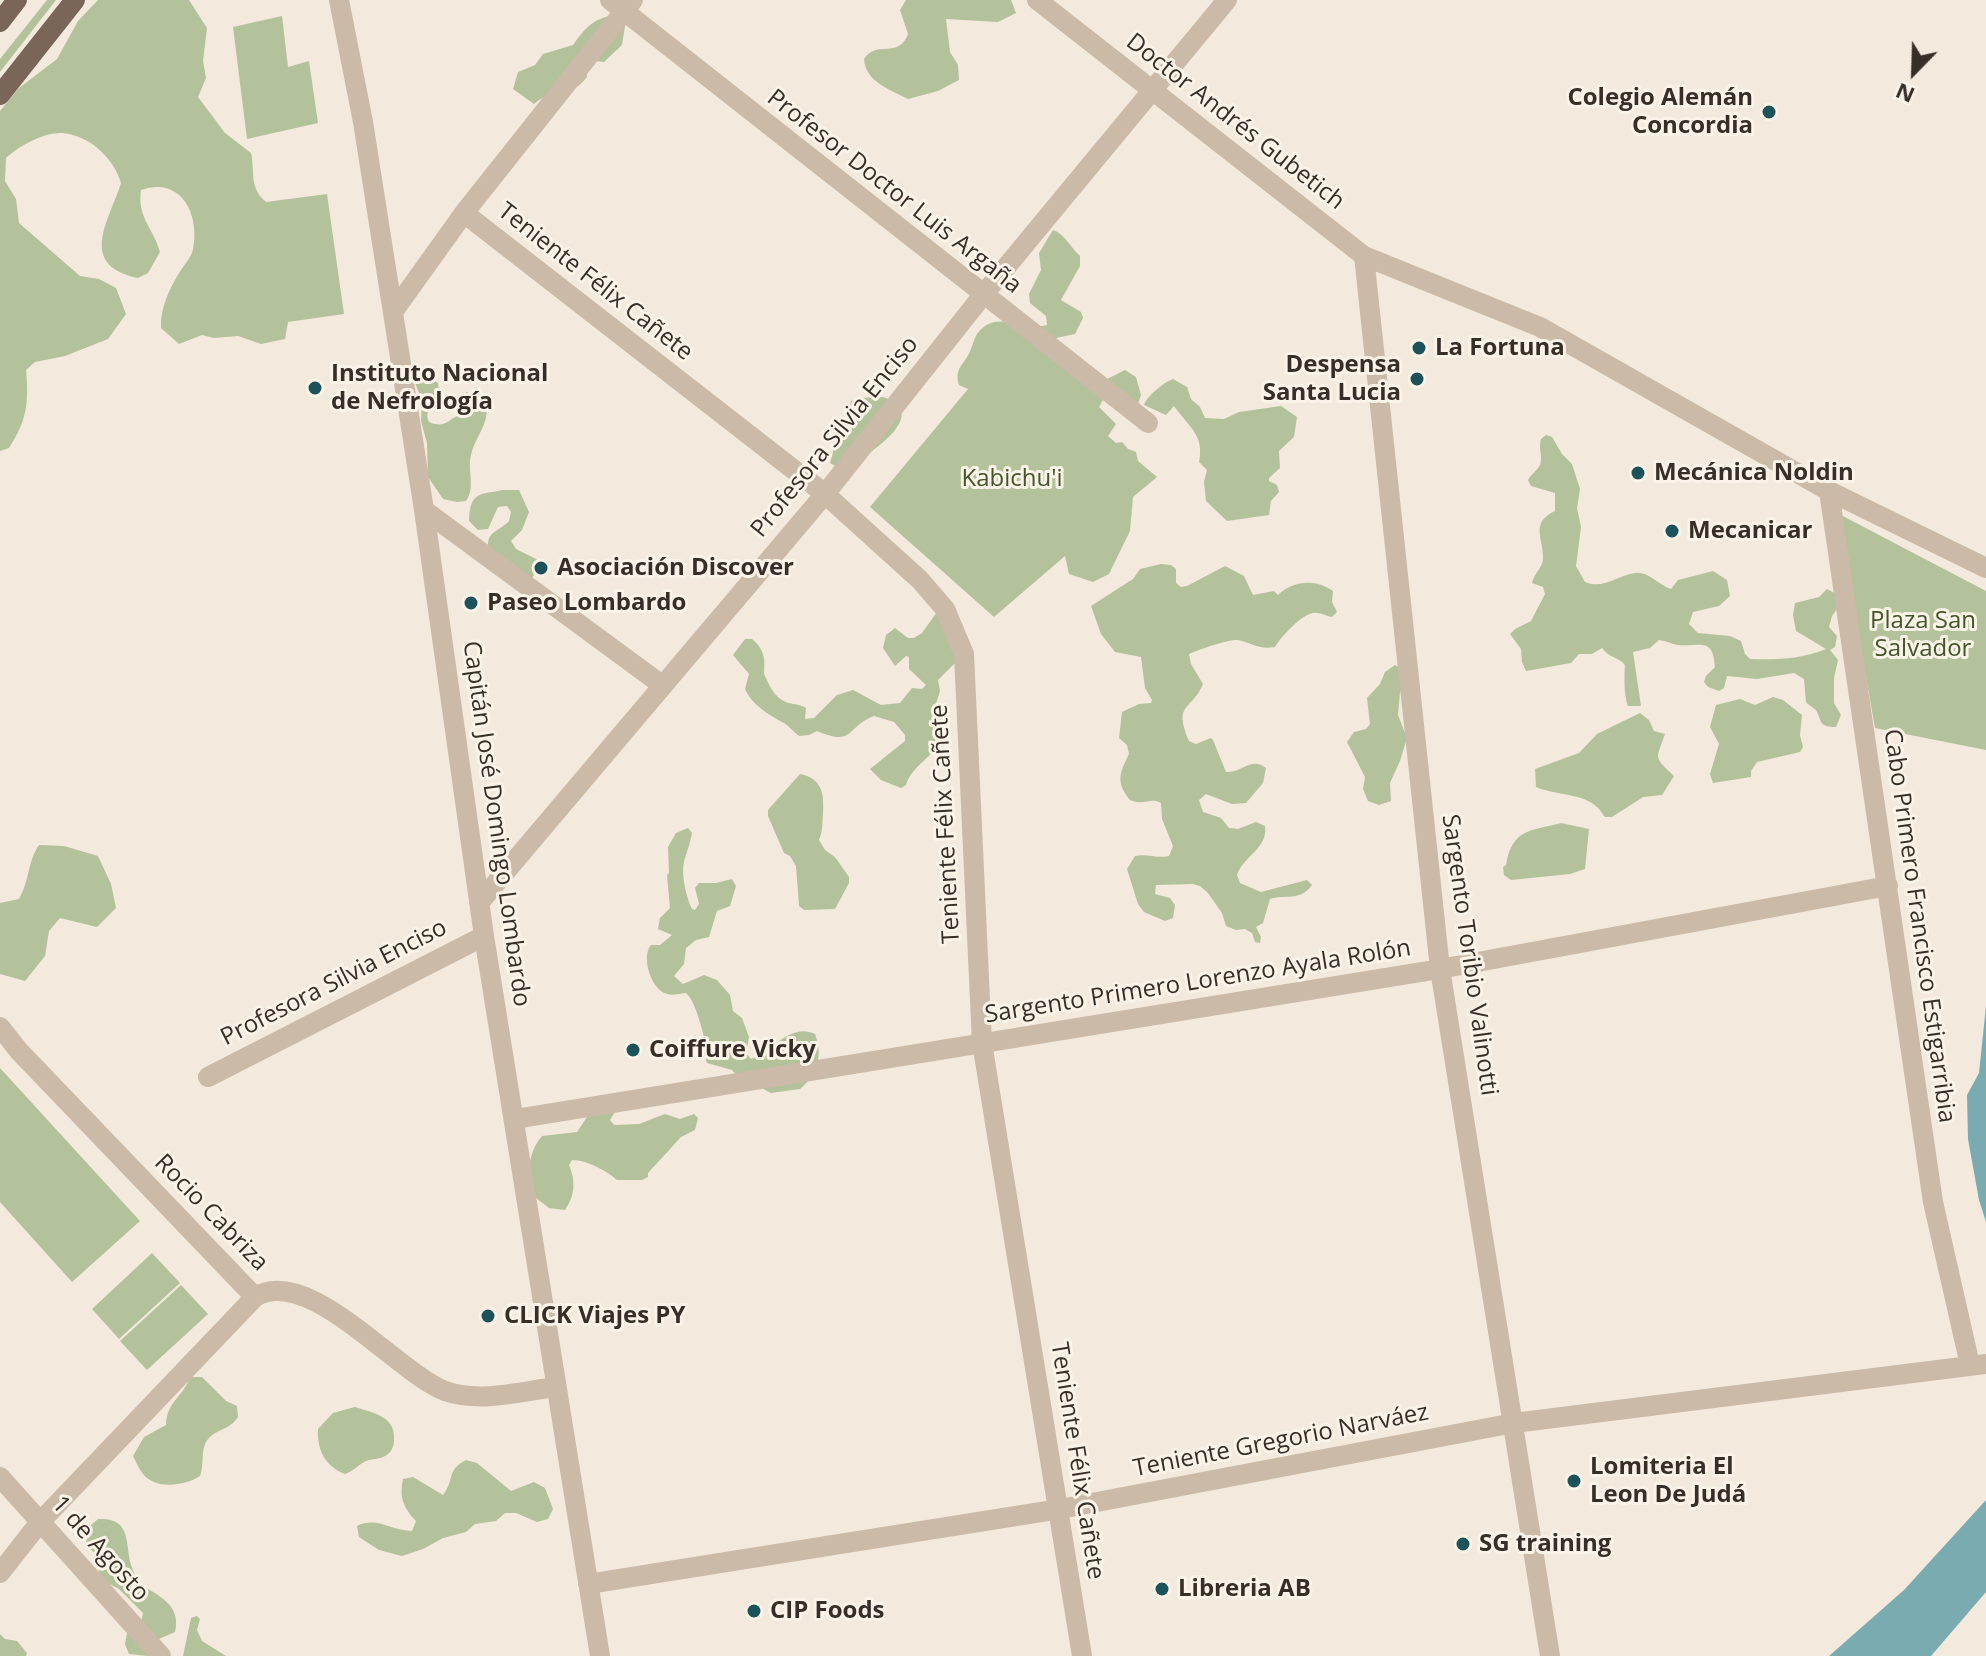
<!DOCTYPE html>
<meta charset="utf-8">
<style>
body{margin:0}
#map{position:relative;width:1986px;height:1656px;overflow:hidden;background:#f3e9dc;font-family:"Open Sans",sans-serif}
canvas{display:block}
.north{position:absolute;left:1874px;top:32px;width:80px;height:80px;-webkit-text-stroke:6px #faf3e8;paint-order:stroke;rotate:203deg;font-size:22px;font-weight:700;line-height:32px;text-align:center;color:#382e28}
.north::after{content:'';display:block;margin:auto;width:28px;height:36px;background:#382e28;clip-path:polygon(50% 0,100% 100%,50% 72%,0 100%)}
</style>
<div id="map">
<canvas width="1986" height="1656"></canvas>
<div class="north">N</div>
</div>
<script>
const ctx = document.querySelector('canvas').getContext('2d');
ctx.lineJoin = 'round';
function paint(path, color) {
  ctx.fillStyle = color;
  ctx.fill(path, 'evenodd');
}
function strokePath(path, color, width, dash) {
  ctx.strokeStyle = color;
  ctx.lineWidth = width;
  ctx.lineCap = dash ? 'butt' : 'round';
  ctx.setLineDash(dash || []);
  ctx.stroke(path);
}
function write(font, color, halo, rows, align = 'center') {
  ctx.font = font + ' "Open Sans",sans-serif';
  ctx.lineWidth = 6;
  ctx.setLineDash([]);
  ctx.textBaseline = 'middle';
  ctx.strokeStyle = halo;
  ctx.fillStyle = color;
  for (const [text, x, y, turn = 0] of rows) {
    ctx.save();
    ctx.translate(x, y);
    ctx.rotate((+turn || 0) * Math.PI / 180);
    ctx.textAlign = isNaN(turn) ? turn : align;
    if (halo) ctx.strokeText(text, 0, 0);
    ctx.fillText(text, 0, 0);
    ctx.restore();
  }
}
paint(new Path2D(`
 M 47,0 L 56,0 L 0,72 L 0,59 Z
 M 98,0 L 189,0 L 207,28 L 203,61 L 206,78 L 198,97 L 225,133 L 251,153 C 255,172 249,188 266,202 L 327,194 L 344,314 L 288,322 L 285,339 L 261,344 L 238,336 L 214,338 L 202,335 L 179,344 L 161,328 C 160,308 170,287 181,270 C 185,264 192,256 193,249 C 200,214 181,176 141,190 C 137,218 153,227 160,252 L 148,273 L 138,278 C 77,265 109,221 121,183 C 114,158 89,135 62,133 C 44,132 19,146 6,158 L 5,181 L 16,199 L 19,223 L 80,276 L 99,279 L 116,288 L 126,314 L 108,339 L 65,356 L 35,362 L 26,370 C 29,403 27,420 9,448 L 0,451 L 0,111 L 19,88 L 57,59 L 78,21 Z
 M 906,0 L 1011,0 L 1016,13 L 998,22 L 946,19 L 950,52 L 958,65 L 959,80 L 938,91 L 908,99 C 890,89 866,83 864,59 C 877,39 898,60 908,34 L 900,10 Z
 M 282,16 L 288,67 L 309,61 L 318,123 L 247,139 L 233,27 Z
 M 610,16 L 625,26 L 622,45 L 604,62 L 585,60 L 587,77 C 565,104 557,84 534,104 L 513,89 L 518,72 L 535,65 L 543,54 L 573,45 C 584,30 591,20 610,16 Z
 M 1053,230 C 1064,233 1071,248 1080,256 L 1080,266 L 1061,300 L 1081,312 L 1083,318 L 1075,334 L 1056,338 L 1082,373 L 1107,379 L 1125,370 L 1136,377 L 1141,395 L 1138,404 L 1104,398 L 1099,407 L 1116,424 L 1108,436 L 1116,443 L 1122,442 L 1128,449 L 1136,452 L 1138,461 L 1157,477 L 1133,497 L 1130,531 L 1109,574 L 1093,582 L 1069,574 L 1065,556 L 994,617 L 870,507 L 968,389 L 959,385 C 955,371 960,368 967,357 C 972,350 973,340 977,334 C 996,308 1023,332 1047,325 L 1046,316 L 1030,303 L 1029,294 L 1041,270 L 1039,253 Z
 M 416,373 L 428,376 L 438,383 L 440,398 C 435,406 423,410 429,422 C 449,430 448,416 463,415 L 466,410 L 463,397 L 466,392 L 475,395 L 486,405 C 490,423 475,437 471,455 C 467,471 476,487 466,501 L 457,502 L 443,499 L 428,477 L 427,443 L 421,421 L 422,401 L 414,380 Z
 M 1173,379 L 1187,387 L 1191,399 L 1200,407 L 1205,418 L 1224,419 L 1239,412 L 1281,406 L 1297,417 L 1294,437 L 1279,451 L 1280,468 L 1269,478 L 1269,481 L 1277,485 L 1279,492 L 1271,501 L 1269,515 L 1227,521 L 1206,501 L 1204,482 L 1207,470 L 1199,462 C 1205,435 1188,426 1174,406 L 1166,415 L 1144,405 C 1146,397 1164,382 1173,379 Z
 M 883,397 C 935,415 864,456 844,471 L 830,463 L 835,444 L 835,434 L 846,422 L 851,401 L 857,398 Z
 M 1546,435 L 1552,437 L 1562,454 L 1572,464 L 1580,489 L 1577,508 L 1581,527 L 1576,566 L 1585,582 C 1603,590 1618,575 1635,573 C 1649,571 1658,585 1671,589 L 1678,580 L 1713,571 L 1727,580 L 1730,596 L 1719,606 L 1693,612 L 1689,624 L 1698,633 L 1730,636 L 1741,641 L 1745,654 L 1750,659 C 1776,660 1802,659 1826,649 L 1796,631 L 1793,615 L 1795,603 L 1819,597 L 1827,589 L 1838,595 L 1839,606 L 1832,616 L 1829,627 L 1837,636 L 1835,647 L 1830,650 L 1838,660 L 1834,678 L 1834,703 L 1841,715 L 1836,727 C 1818,727 1822,721 1816,710 C 1815,709 1806,703 1806,702 L 1804,679 L 1794,673 L 1757,679 L 1727,676 L 1724,688 L 1719,691 L 1708,687 L 1704,682 L 1706,676 L 1715,667 C 1713,636 1700,647 1678,645 C 1672,644 1666,641 1659,640 L 1650,648 L 1633,652 L 1641,706 L 1628,706 C 1624,696 1624,676 1625,665 C 1619,657 1609,658 1602,648 L 1592,654 L 1579,654 L 1571,663 L 1526,671 L 1522,662 L 1521,649 L 1510,634 L 1515,629 L 1531,621 L 1545,594 L 1543,587 L 1532,583 C 1534,573 1543,568 1543,558 C 1544,539 1529,523 1555,511 L 1555,493 L 1531,486 L 1528,480 C 1531,474 1537,471 1540,465 C 1543,457 1538,447 1541,439 Z
 M 503,490 L 519,490 L 529,512 L 522,530 L 511,541 L 516,549 L 538,560 L 539,567 L 532,578 L 489,550 C 484,532 500,531 509,521 L 511,512 L 507,506 L 498,507 L 488,529 L 478,530 L 469,521 C 470,490 481,495 503,490 Z
 M 1837,513 L 1986,591 L 1986,750 L 1875,728 Z
 M 1161,564 L 1171,565 L 1176,569 L 1176,583 L 1181,587 L 1187,586 L 1225,566 L 1244,576 L 1253,595 L 1274,591 L 1278,595 C 1294,580 1316,579 1333,591 L 1332,602 L 1337,612 L 1332,617 C 1326,616 1319,612 1313,613 C 1302,614 1280,638 1275,647 C 1259,650 1252,643 1238,640 C 1228,639 1198,650 1189,654 L 1191,664 L 1203,684 C 1191,712 1173,702 1189,741 L 1196,744 L 1211,738 L 1213,740 L 1226,772 C 1242,773 1251,756 1266,768 L 1263,783 L 1246,803 L 1232,804 L 1206,794 L 1199,800 L 1203,812 L 1221,818 L 1229,828 L 1238,829 L 1256,822 L 1265,826 C 1268,849 1244,855 1237,875 L 1240,883 L 1261,892 L 1307,880 L 1312,885 C 1300,902 1284,894 1270,899 L 1263,923 L 1256,927 L 1261,937 L 1260,943 L 1255,942 L 1252,933 L 1245,929 L 1236,930 L 1226,926 L 1222,913 L 1208,893 L 1200,886 L 1193,884 L 1156,885 L 1155,894 L 1170,898 L 1175,905 L 1173,918 L 1165,921 L 1144,912 L 1138,904 L 1127,869 L 1135,856 C 1147,853 1157,859 1169,856 L 1173,846 L 1162,819 L 1161,803 C 1151,797 1143,806 1130,800 C 1115,782 1120,772 1129,754 L 1127,745 L 1119,738 L 1122,712 L 1139,704 L 1151,703 L 1152,700 L 1145,688 L 1141,657 L 1115,652 L 1101,634 L 1091,606 L 1133,579 L 1140,569 Z
 M 937,612 L 963,655 L 938,680 L 940,691 L 935,707 L 944,727 C 943,755 913,761 906,785 L 901,788 L 881,780 L 870,769 L 905,741 L 905,735 L 894,722 L 874,716 C 845,727 855,747 817,731 L 809,735 L 799,736 C 794,732 789,726 784,723 C 769,715 752,705 745,689 L 749,674 L 733,655 L 745,639 L 752,639 C 765,650 765,659 764,674 C 769,684 774,698 786,702 C 793,705 798,703 806,708 L 805,719 L 814,718 L 837,695 L 853,690 L 881,705 L 900,703 L 912,688 L 922,689 L 926,685 L 909,669 L 909,657 L 906,656 L 895,666 L 883,648 L 886,635 L 895,628 L 908,638 L 914,638 L 922,633 Z
 M 1395,665 L 1406,671 L 1410,676 L 1400,692 L 1398,715 L 1407,738 L 1400,761 L 1390,783 L 1391,801 L 1379,805 L 1368,801 L 1363,789 L 1365,777 L 1347,742 L 1354,732 L 1366,729 L 1370,724 L 1367,698 L 1380,684 L 1385,672 Z
 M 1773,697 L 1783,700 L 1802,715 L 1800,735 L 1803,747 L 1800,752 L 1757,762 L 1751,771 L 1751,777 L 1713,783 L 1710,774 L 1719,744 L 1710,727 L 1716,705 L 1740,699 L 1755,705 Z
 M 1640,713 L 1649,720 L 1654,731 L 1665,734 C 1656,760 1653,756 1674,776 L 1662,795 L 1643,797 L 1612,817 L 1605,817 C 1602,814 1601,810 1597,807 C 1583,793 1553,795 1536,787 L 1535,769 L 1579,753 L 1597,734 Z
 M 800,774 C 823,779 824,794 823,814 C 822,824 823,830 819,840 L 825,850 L 835,857 L 849,877 L 849,883 L 835,909 L 804,910 L 799,906 L 796,866 L 790,856 L 784,853 L 768,816 L 768,810 Z
 M 1561,823 L 1589,829 L 1585,869 L 1570,874 L 1511,880 L 1504,875 L 1503,867 L 1506,865 C 1512,829 1530,831 1561,823 Z
 M 688,828 L 692,833 C 690,843 688,849 685,858 C 680,872 686,896 692,909 L 695,910 L 699,904 L 695,888 L 699,883 L 716,883 L 732,879 L 736,886 L 730,906 L 717,911 L 709,937 L 696,940 L 686,948 L 684,964 L 674,976 L 683,984 L 704,975 L 717,980 L 730,995 L 733,1011 L 742,1018 L 749,1037 L 746,1053 L 751,1059 C 771,1052 791,1022 815,1034 C 823,1055 818,1074 800,1089 L 771,1093 L 736,1075 L 732,1070 L 707,1063 C 704,1056 708,1052 706,1045 C 703,1032 695,1000 686,993 C 676,994 669,997 661,991 C 649,982 642,955 651,945 L 660,945 L 672,935 L 658,929 L 660,918 L 670,908 L 667,875 L 669,873 L 668,847 L 676,833 Z
 M 39,845 L 64,846 L 98,856 L 111,884 L 116,908 L 97,927 L 60,918 L 49,931 L 45,956 L 25,981 L 0,974 L 0,903 L 19,899 C 30,880 27,863 39,845 Z
 M 0,1068 L 140,1221 L 72,1282 L 0,1202 Z
 M 615,1112 L 610,1120 L 614,1125 L 639,1124 L 665,1114 L 680,1119 L 694,1114 L 698,1118 L 695,1130 L 681,1137 L 648,1173 L 648,1177 L 642,1180 L 617,1180 C 607,1171 587,1160 572,1160 L 569,1165 C 576,1182 575,1195 565,1210 L 549,1208 L 527,1191 C 529,1171 528,1152 542,1136 L 577,1132 L 587,1117 Z
 M 152,1253 L 180,1283 L 119,1339 L 92,1309 Z
 M 181,1285 L 208,1314 L 147,1370 L 120,1341 Z
 M 190,1377 L 202,1377 L 226,1401 L 237,1406 L 238,1417 C 229,1430 220,1428 210,1437 C 199,1447 205,1464 200,1476 C 185,1486 156,1490 143,1474 C 139,1469 136,1462 133,1456 L 144,1437 L 166,1425 C 167,1400 183,1398 190,1377 Z
 M 355,1407 C 373,1413 396,1416 394,1440 C 394,1447 391,1453 385,1456 C 380,1459 372,1459 366,1461 C 358,1465 354,1471 345,1474 C 325,1466 317,1450 318,1429 L 333,1413 Z
 M 466,1460 L 477,1463 L 511,1491 L 534,1482 L 545,1488 L 553,1509 L 548,1519 L 537,1522 L 516,1513 L 505,1513 L 496,1521 L 475,1524 L 466,1532 L 443,1538 L 423,1549 L 402,1556 L 379,1550 L 359,1537 L 357,1526 C 377,1516 391,1531 412,1531 L 416,1521 C 403,1508 399,1496 403,1479 L 413,1477 L 443,1495 C 455,1480 446,1470 466,1460 Z
 M 98,1519 C 132,1517 125,1544 131,1565 C 133,1571 136,1577 138,1583 C 158,1595 182,1605 175,1632 L 159,1639 L 148,1656 L 129,1654 L 125,1644 L 127,1633 L 141,1623 L 143,1613 L 119,1589 L 102,1580 L 98,1569 L 98,1557 L 86,1544 L 89,1527 Z
 M 197,1616 L 200,1619 L 197,1630 L 202,1641 L 226,1656 L 183,1656 L 191,1618 Z
 M 0,1634 L 5,1639 L 17,1641 L 27,1653 L 26,1656 L 0,1656 Z`), '#b3c29b');
paint(new Path2D(`
 M 1986,1006 L 1986,1222 L 1979,1200 L 1968,1139 L 1967,1095 L 1979,1073 Z
 M 1986,1500 L 1986,1592 L 1931,1656 L 1829,1656 L 1904,1590 Z`), '#7aabb1');
strokePath(new Path2D(`
 M 339,0 L 363,122 L 424,510 L 484,936 L 600,1656
 M 610,0 L 1148,423
 M 1037,0 L 1364,256 L 1540,327 L 1829,491 L 1986,568
 M 464,213 L 825,494 L 920,580 L 945,609 L 964,654 L 982,1043 L 1082,1656
 M 1364,256 L 1440,969 L 1550,1656
 M 393,312 L 464,213 L 633,0
 M 1829,491 L 1933,1202 L 1970,1365
 M 424,510 L 662,685
 M 479,903 L 825,494 L 983,295 L 1227,0
 M 0,1027 L 19,1051 L 255,1297 C 308,1264 396,1372 445,1391 C 480,1403 519,1392 555,1387
 M 208,1077 L 484,936
 M 515,1119 L 1440,969 L 1888,886
 M 0,1477 L 161,1656
 M 0,1573 L 40,1522 L 255,1297
 M 588,1584 L 1060,1509 L 1514,1423 L 1986,1364`), '#cbbaa7', 20);
strokePath(new Path2D(`
 M 0,22 L 17,0
 M 0,95 L 75,0`), '#7a6659', 20);
for (const [x, y, r, color] of [
 [1769,112,8,"#1c525a"],
 [1419,348,8,"#1c525a"],
 [1417,379,8,"#1c525a"],
 [315,388,8,"#1c525a"],
 [1638,473,8,"#1c525a"],
 [1672,531,8,"#1c525a"],
 [541,568,8,"#1c525a"],
 [471,603,8,"#1c525a"],
 [633,1050,8,"#1c525a"],
 [488,1316,8,"#1c525a"],
 [1574,1481,8,"#1c525a"],
 [1463,1544,8,"#1c525a"],
 [1162,1589,8,"#1c525a"],
 [754,1611,8,"#1c525a"]
]) {
  const dot = new Path2D();
  dot.arc(x, y, r, 0, 2 * Math.PI);
  ctx.fillStyle = color;
  ctx.fill(dot);
  strokePath(dot, '#faf3e8', 3);
}
write('bold 24px', '#382e28', '#faf3e8', [
 ["Colegio Alemán",1753,98,"right"],
 ["Concordia",1753,126,"right"],
 ["La Fortuna",1435,348],
 ["Despensa",1401,365,"right"],
 ["Santa Lucia",1401,393,"right"],
 ["Instituto Nacional",331,374],
 ["de Nefrología",331,402],
 ["Mecánica Noldin",1654,473],
 ["Mecanicar",1688,531],
 ["Asociación Discover",557,568],
 ["Paseo Lombardo",487,603],
 ["Coiffure Vicky",649,1050],
 ["CLICK Viajes PY",504,1316],
 ["Lomiteria El",1590,1467],
 ["Leon De Judá",1590,1495],
 ["SG training",1479,1544],
 ["Libreria AB",1178,1589],
 ["CIP Foods",770,1611]
], 'left');
write('24px', '#382e28', '#faf3e8', [
 ["Doctor Andrés Gubetich",1235,122,38],
 ["Profesor Doctor Luis Argaña",894,192,38],
 ["Teniente Félix Cañete",595,282,38],
 ["Profesora Silvia Enciso",835,437,-51],
 ["Capitán José Domingo Lombardo",496,824,82],
 ["Teniente Félix Cañete",946,824,-93],
 ["Cabo Primero Francisco Estigarribia",1919,926,82],
 ["Sargento Toribio Valinotti",1469,955,82],
 ["Sargento Primero Lorenzo Ayala Rolón",1198,982,-9],
 ["Profesora Silvia Enciso",334,983,-27],
 ["Rocio Cabriza",211,1213,46],
 ["Teniente Gregorio Narváez",1281,1441,-11],
 ["Teniente Félix Cañete",1077,1461,81],
 ["1 de Agosto",100,1549,48]
]);
write('24px', '#44562b', '#faf3e8', [
 ["Kabichu'i",1012,479],
 ["Plaza San",1923,621],
 ["Salvador",1923,649]
]);
</script>
